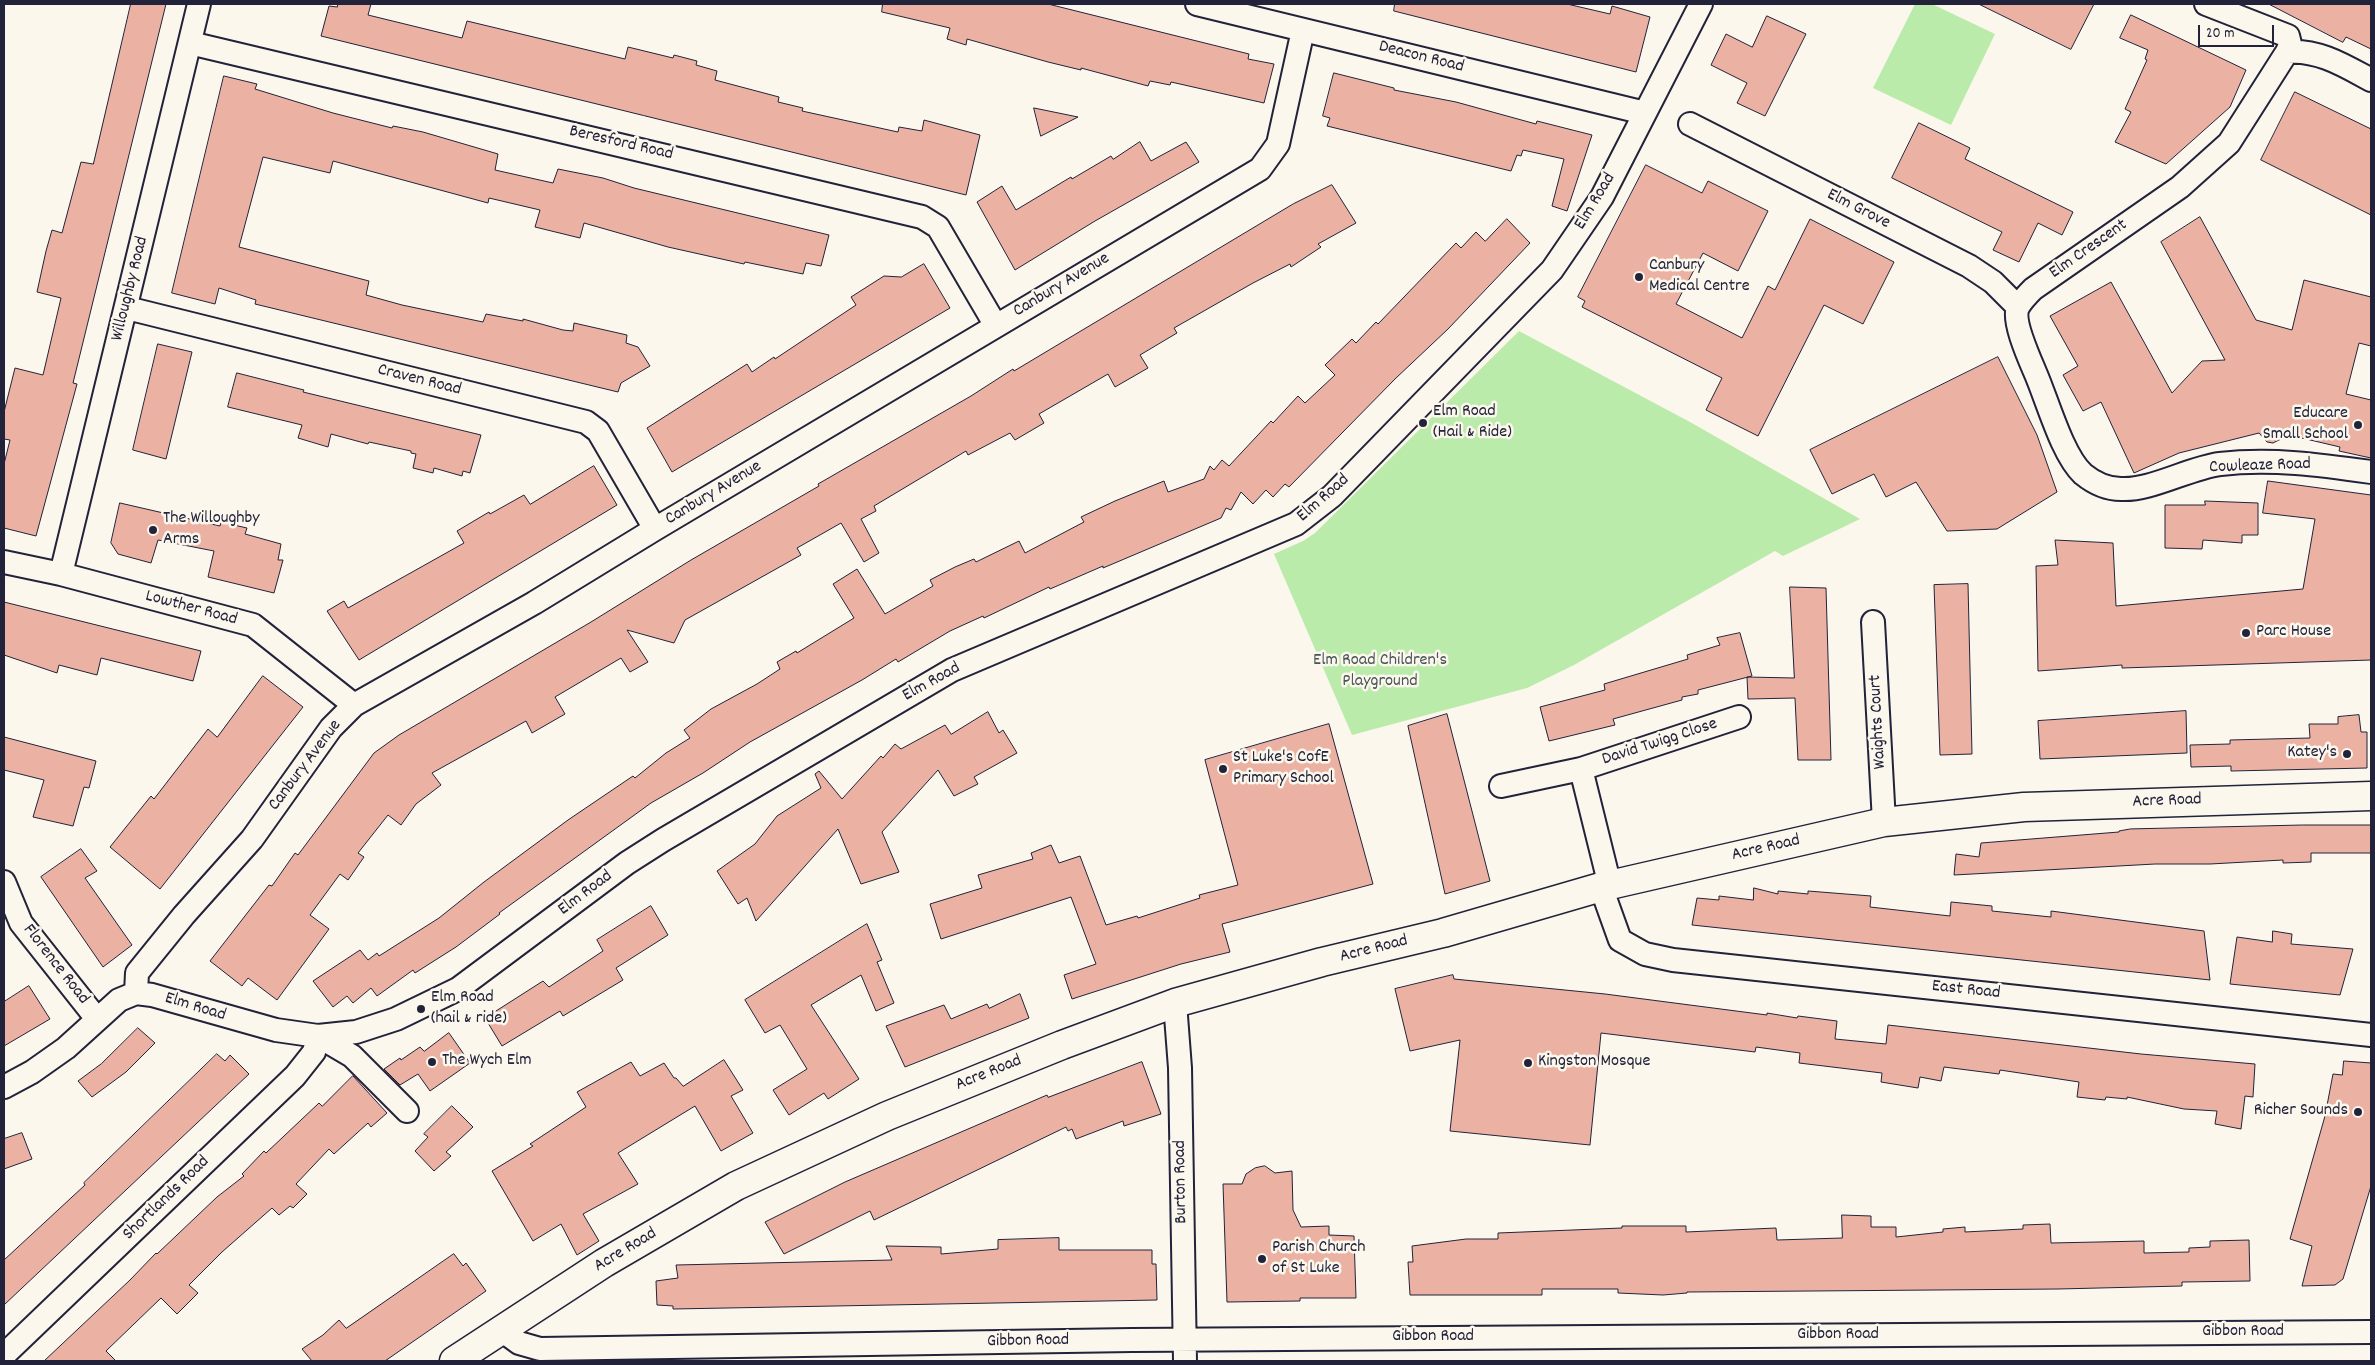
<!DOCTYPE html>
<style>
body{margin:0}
#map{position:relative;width:2375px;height:1365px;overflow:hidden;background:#fbf7ec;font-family:Dekko,sans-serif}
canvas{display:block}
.frame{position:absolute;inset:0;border:5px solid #22223b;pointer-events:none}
.scale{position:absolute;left:2198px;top:25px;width:76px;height:22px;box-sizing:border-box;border:2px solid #22223b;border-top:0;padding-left:6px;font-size:15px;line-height:18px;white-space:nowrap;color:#22223b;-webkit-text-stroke:4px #fbf7ec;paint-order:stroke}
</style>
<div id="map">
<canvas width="2375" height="1365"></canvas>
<div class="frame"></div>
<div class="scale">20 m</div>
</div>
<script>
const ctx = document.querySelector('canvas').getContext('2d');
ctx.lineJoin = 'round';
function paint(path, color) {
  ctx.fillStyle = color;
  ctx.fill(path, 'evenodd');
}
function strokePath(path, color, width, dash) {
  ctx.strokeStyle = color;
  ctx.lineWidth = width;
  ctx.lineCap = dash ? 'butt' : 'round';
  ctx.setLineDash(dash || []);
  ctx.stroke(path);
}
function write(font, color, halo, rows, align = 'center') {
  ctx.font = font + ' Dekko,sans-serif';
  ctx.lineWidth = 5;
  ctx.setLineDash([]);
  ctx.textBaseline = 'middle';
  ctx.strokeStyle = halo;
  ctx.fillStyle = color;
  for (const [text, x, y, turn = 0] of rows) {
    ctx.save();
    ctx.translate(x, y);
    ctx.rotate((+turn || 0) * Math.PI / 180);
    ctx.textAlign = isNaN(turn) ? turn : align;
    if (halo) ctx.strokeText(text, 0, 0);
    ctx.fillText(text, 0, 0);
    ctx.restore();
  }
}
paint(new Path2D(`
 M 1915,4 L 1932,4 L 1995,34 L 1951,125 L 1873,88 Z
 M 1519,331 L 1690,422 L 1860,519 L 1783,556 L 1775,551 L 1574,665 L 1527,688 L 1352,735 L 1274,554 L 1303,541 L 1315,533 Z`), '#bbebaa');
const building = new Path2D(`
 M 131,4 L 166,4 L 73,383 L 77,384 L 36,536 L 4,528 L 4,464 L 10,440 L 4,439 L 4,412 L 15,368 L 43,375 L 61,298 L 37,292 L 46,251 L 52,230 L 62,233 L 81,162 L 93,164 Z
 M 338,4 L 371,4 L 368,15 L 462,38 L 467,21 L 625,59 L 628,47 L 673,58 L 674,55 L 697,61 L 696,65 L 717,71 L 715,80 L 779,97 L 778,102 L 803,108 L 802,111 L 898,132 L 899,127 L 922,131 L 924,120 L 980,135 L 966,195 L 321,36 L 329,6 L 337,7 Z
 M 883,4 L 1048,4 L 1249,54 L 1248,59 L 1274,64 L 1264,103 L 1171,82 L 1170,85 L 1150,81 L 1148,86 L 1081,68 L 1081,70 L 1048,62 L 967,39 L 966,45 L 947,39 L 950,28 L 882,12 Z
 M 1395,4 L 1567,4 L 1610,14 L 1612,6 L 1650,17 L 1636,72 L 1394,11 Z
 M 1979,4 L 2094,4 L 2071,49 Z
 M 2269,4 L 2371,4 L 2371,49 L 2346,37 L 2343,42 Z
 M 2131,15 L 2246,70 L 2230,107 L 2166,164 L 2115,142 L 2131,112 L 2125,109 L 2147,60 L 2145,59 L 2148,50 L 2120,38 Z
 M 1767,16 L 1806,34 L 1765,116 L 1737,103 L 1747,83 L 1711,65 L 1726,34 L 1752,47 Z
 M 1334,73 L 1394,88 L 1394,90 L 1456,102 L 1536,124 L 1537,121 L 1592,135 L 1567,211 L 1552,206 L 1564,159 L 1523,150 L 1521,156 L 1517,155 L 1511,171 L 1327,126 L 1330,118 L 1323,116 Z
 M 224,76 L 257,84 L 255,89 L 333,113 L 392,128 L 393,126 L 423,132 L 498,154 L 495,170 L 553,183 L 558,169 L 603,178 L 634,188 L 829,235 L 821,266 L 806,263 L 803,274 L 745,262 L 744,264 L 668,247 L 584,223 L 580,238 L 535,227 L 540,210 L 489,198 L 488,203 L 333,161 L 330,173 L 263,157 L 239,247 L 369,281 L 366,295 L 402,305 L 483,322 L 486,314 L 523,321 L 523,319 L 563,330 L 573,331 L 574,323 L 627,335 L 626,343 L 638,347 L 650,366 L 621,383 L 618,392 L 255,304 L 256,300 L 219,288 L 215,304 L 172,293 Z
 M 2295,92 L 2371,129 L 2371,215 L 2261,160 Z
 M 1034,108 L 1078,117 L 1041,136 Z
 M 1919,123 L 1970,148 L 1965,159 L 2073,212 L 2062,235 L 2038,223 L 2019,262 L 1993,250 L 2002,232 L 1892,178 Z
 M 1140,142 L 1151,161 L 1186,142 L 1199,162 L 1095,221 L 1015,270 L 977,202 L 1002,186 L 1016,210 L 1071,177 L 1072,179 L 1111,156 L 1113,159 Z
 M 1646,165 L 1702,193 L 1708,181 L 1768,211 L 1738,271 L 1703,253 L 1676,304 L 1742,338 L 1768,286 L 1775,290 L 1810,219 L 1894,262 L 1863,324 L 1824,305 L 1758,436 L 1706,410 L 1722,378 L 1582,307 L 1585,301 L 1578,297 Z
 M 1332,185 L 1356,223 L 1318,244 L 1321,247 L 1291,267 L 1290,264 L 1253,283 L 1174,328 L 1177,333 L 1140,355 L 1148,368 L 1115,387 L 1108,374 L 1039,414 L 1044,423 L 1015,440 L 1010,433 L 968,455 L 966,451 L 874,506 L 876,511 L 861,519 L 879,553 L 864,562 L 841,523 L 797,548 L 801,555 L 685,620 L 674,643 L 627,630 L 648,662 L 630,672 L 621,658 L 555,697 L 565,714 L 532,733 L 526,721 L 432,773 L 441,785 L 416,804 L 401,825 L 388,815 L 358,853 L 364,857 L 348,880 L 340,874 L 310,915 L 329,929 L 277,1000 L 248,978 L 242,986 L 210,961 L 269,885 L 272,886 L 295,853 L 298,855 L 374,753 L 399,735 L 591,622 L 691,560 L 819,486 L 818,484 L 971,396 L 1013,369 L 1014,371 L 1293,204 Z
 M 2200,217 L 2256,320 L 2292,330 L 2304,280 L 2371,297 L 2371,346 L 2359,343 L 2346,394 L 2371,400 L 2371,458 L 2339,451 L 2340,447 L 2289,435 L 2273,443 L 2267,442 L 2259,433 L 2179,453 L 2134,473 L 2101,402 L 2083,411 L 2063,375 L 2078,366 L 2050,316 L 2111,282 L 2172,393 L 2202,361 L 2225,360 L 2161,242 Z
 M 1507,219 L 1530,243 L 1448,329 L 1395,379 L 1289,487 L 1285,484 L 1273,497 L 1266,490 L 1253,504 L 1241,492 L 1231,510 L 1226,508 L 1221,518 L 1103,568 L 1103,566 L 1050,589 L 1049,587 L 984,618 L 983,616 L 950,631 L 898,662 L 896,659 L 862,680 L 750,742 L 703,773 L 651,803 L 499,913 L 500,914 L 456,947 L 415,973 L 413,970 L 377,996 L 371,988 L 353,1003 L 347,996 L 333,1007 L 313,981 L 360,950 L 368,960 L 377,953 L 379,956 L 439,918 L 484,882 L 568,820 L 633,776 L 635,778 L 666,753 L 690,738 L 684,730 L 711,709 L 757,684 L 780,669 L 777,662 L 796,651 L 797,653 L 854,618 L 833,584 L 857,569 L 885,614 L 933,586 L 930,580 L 955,567 L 974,559 L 976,562 L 1019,541 L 1025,553 L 1084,522 L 1081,517 L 1115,501 L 1164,481 L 1168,492 L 1204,479 L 1210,466 L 1214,470 L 1222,460 L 1229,466 L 1271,421 L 1273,423 L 1298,396 L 1305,403 L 1335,375 L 1325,365 L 1352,339 L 1356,343 L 1376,322 L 1378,324 L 1456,243 L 1461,248 L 1476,232 L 1485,241 Z
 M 924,264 L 950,308 L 672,472 L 647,428 L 747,364 L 752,372 L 774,357 L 775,359 L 856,305 L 851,297 L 884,276 L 901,277 Z
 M 158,344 L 192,352 L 166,459 L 133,450 Z
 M 1998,357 L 2037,435 L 2057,492 L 1997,529 L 1947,531 L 1916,482 L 1886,497 L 1874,474 L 1832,494 L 1810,450 Z
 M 237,373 L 304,390 L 303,392 L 481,435 L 470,473 L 463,471 L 462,476 L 434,468 L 433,473 L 413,468 L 416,454 L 411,453 L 411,451 L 369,442 L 368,444 L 331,434 L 328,447 L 298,438 L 302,425 L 228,407 Z
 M 594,466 L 617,505 L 359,660 L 327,611 L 344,601 L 348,608 L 464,543 L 457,531 L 489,512 L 490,514 L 524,495 L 530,504 Z
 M 2268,481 L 2371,495 L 2371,660 L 2122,668 L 2122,665 L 2038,671 L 2036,566 L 2058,565 L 2055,540 L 2113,543 L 2116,606 L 2303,589 L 2315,519 L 2263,513 Z
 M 2205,501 L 2258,503 L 2258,535 L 2242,535 L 2242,543 L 2203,540 L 2202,549 L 2165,548 L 2165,505 L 2205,505 Z
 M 120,503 L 220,526 L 221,522 L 247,528 L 245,534 L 281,544 L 278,560 L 283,560 L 274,593 L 208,577 L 214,551 L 158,540 L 151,563 L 118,554 L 111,543 Z
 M 1968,584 L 1972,754 L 1940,755 L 1934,585 Z
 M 1790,587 L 1826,588 L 1831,760 L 1798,760 L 1795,698 L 1748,699 L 1747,677 L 1794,678 Z
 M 4,602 L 201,651 L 193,681 L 101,658 L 97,675 L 59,665 L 57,673 L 4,655 Z
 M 1740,633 L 1752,676 L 1698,690 L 1698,694 L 1682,697 L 1682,700 L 1613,719 L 1615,725 L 1549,741 L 1540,707 L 1605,690 L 1604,684 L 1688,659 L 1687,655 L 1720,645 L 1717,638 Z
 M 263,676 L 303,707 L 160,889 L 110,847 L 151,796 L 154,799 L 208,729 L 217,737 Z
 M 2186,711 L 2187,753 L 2040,759 L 2038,721 Z
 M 988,712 L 999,733 L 1003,730 L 1017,753 L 974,777 L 978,784 L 954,796 L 938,770 L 882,832 L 899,872 L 861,884 L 838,829 L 756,921 L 747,898 L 738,904 L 717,871 L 755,844 L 777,816 L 821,788 L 815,774 L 819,771 L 842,799 L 881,756 L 883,758 L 895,744 L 901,749 L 945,725 L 951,734 Z
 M 1447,714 L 1490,881 L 1445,894 L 1408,726 Z
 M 2359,715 L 2361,732 L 2367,732 L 2367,768 L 2231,771 L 2231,766 L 2191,767 L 2190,745 L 2230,744 L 2230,740 L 2310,738 L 2309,724 L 2338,724 L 2338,717 Z
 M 1329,724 L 1373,884 L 1222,924 L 1230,952 L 1181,964 L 1072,999 L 1064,975 L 1096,964 L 1071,897 L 941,939 L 930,904 L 982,888 L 978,875 L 1033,859 L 1031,853 L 1051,845 L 1059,863 L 1080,856 L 1106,925 L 1137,916 L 1138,918 L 1200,898 L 1199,895 L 1238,885 L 1205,760 Z
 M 4,737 L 96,761 L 89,788 L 84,787 L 73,826 L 33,817 L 44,780 L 4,770 Z
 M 2303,825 L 2371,825 L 2371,853 L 2311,853 L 2311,862 L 2283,863 L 2283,860 L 2210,864 L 2155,864 L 1954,875 L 1956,854 L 1979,857 L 1981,843 L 2119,832 L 2119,831 L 2130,829 Z
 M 81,849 L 97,871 L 85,878 L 132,945 L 103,967 L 41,877 Z
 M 1754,888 L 1778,894 L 1778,891 L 1808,894 L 1808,891 L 1871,896 L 1870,907 L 1950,916 L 1951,902 L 1992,906 L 1992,911 L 2051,917 L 2051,911 L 2204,931 L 2210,980 L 1692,925 L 1697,898 L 1719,900 L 1719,896 L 1753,900 Z
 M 651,906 L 668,935 L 616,968 L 623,980 L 563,1016 L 560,1011 L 502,1046 L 485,1018 L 543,981 L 549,987 L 603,951 L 597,940 Z
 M 867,924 L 882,960 L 877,962 L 894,1003 L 876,1011 L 861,975 L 811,1005 L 859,1079 L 828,1099 L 824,1093 L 789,1115 L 773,1090 L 807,1069 L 780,1025 L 765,1033 L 745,1000 Z
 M 2273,931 L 2292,934 L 2291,944 L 2353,949 L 2340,995 L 2230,984 L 2237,937 L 2272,942 Z
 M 1453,975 L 1454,979 L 1605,994 L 1767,1015 L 1767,1013 L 1797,1018 L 1798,1016 L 1837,1021 L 1835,1039 L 1886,1044 L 1888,1025 L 2141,1054 L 2255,1064 L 2253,1097 L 2245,1096 L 2241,1129 L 2215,1124 L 2217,1111 L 2184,1109 L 2127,1097 L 2127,1099 L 2106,1097 L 2105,1100 L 2077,1097 L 2079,1082 L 2000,1070 L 1999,1074 L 1944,1067 L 1941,1081 L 1920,1077 L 1918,1088 L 1881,1082 L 1882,1073 L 1799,1063 L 1800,1053 L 1756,1047 L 1755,1052 L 1601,1033 L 1590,1145 L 1450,1131 L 1460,1040 L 1410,1051 L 1395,989 Z
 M 29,986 L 50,1019 L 4,1046 L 4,1002 Z
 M 1020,994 L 1029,1018 L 905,1067 L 886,1026 L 944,1005 L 951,1019 L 987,1004 L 989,1008 Z
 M 138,1028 L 155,1043 L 126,1072 L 92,1097 L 78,1081 L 101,1064 Z
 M 449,1033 L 470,1063 L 430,1091 L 418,1074 L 400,1085 L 384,1069 L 400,1058 L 401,1060 L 420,1047 L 424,1051 Z
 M 217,1054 L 225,1061 L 230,1055 L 249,1074 L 4,1305 L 4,1260 L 85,1185 L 84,1183 Z
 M 724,1060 L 743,1090 L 731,1096 L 753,1133 L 721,1151 L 695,1106 L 618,1153 L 638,1184 L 583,1214 L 599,1241 L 577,1255 L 561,1224 L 533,1241 L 492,1171 L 533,1146 L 530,1144 L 586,1107 L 577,1092 L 631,1062 L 640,1076 L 664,1063 L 674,1078 L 676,1078 L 683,1086 Z
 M 2344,1061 L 2371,1063 L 2371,1186 L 2343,1279 L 2335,1285 L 2302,1286 L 2312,1246 L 2290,1239 L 2325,1116 L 2333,1074 L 2342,1075 Z
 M 1142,1062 L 1161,1114 L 1124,1126 L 1123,1121 L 1076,1139 L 1072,1129 L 1068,1131 L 1066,1127 L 874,1220 L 870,1211 L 784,1254 L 765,1222 L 845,1182 L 1047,1095 L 1048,1097 Z
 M 353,1076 L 387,1113 L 371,1127 L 368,1123 L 334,1154 L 329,1149 L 296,1184 L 307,1194 L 293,1208 L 290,1206 L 279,1215 L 272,1208 L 222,1252 L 189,1285 L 198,1293 L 177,1314 L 161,1298 L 106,1351 L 116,1361 L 44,1361 L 130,1280 L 156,1253 L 157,1254 L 217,1197 L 244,1176 L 242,1174 L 264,1151 L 266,1153 L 319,1103 L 322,1106 Z
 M 452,1106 L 473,1127 L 446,1152 L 451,1156 L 434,1171 L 415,1151 L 428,1137 L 424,1134 Z
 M 22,1133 L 32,1159 L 4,1169 L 4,1139 Z
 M 1265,1166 L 1275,1173 L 1292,1171 L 1293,1210 L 1301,1227 L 1329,1226 L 1329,1235 L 1354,1236 L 1356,1298 L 1300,1298 L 1300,1301 L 1227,1302 L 1223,1184 L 1242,1184 L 1246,1174 L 1255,1168 Z
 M 1842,1215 L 1871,1216 L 1871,1227 L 1896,1227 L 1896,1237 L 1943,1232 L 1943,1229 L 1965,1227 L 1965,1232 L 2023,1229 L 2023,1225 L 2050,1224 L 2051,1243 L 2144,1241 L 2144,1253 L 2189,1252 L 2189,1248 L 2210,1247 L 2210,1241 L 2249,1240 L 2250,1281 L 2182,1282 L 2182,1286 L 2058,1289 L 1687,1292 L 1687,1293 L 1663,1295 L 1618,1293 L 1618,1289 L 1542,1289 L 1542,1295 L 1410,1295 L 1408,1262 L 1413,1262 L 1412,1246 L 1466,1239 L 1498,1239 L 1498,1233 L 1622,1228 L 1622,1226 L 1686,1226 L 1686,1232 L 1776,1228 L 1777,1240 L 1842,1238 Z
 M 1059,1238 L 1059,1250 L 1152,1250 L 1152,1264 L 1156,1264 L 1157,1300 L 673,1309 L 673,1306 L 657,1305 L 656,1281 L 678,1278 L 676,1265 L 892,1260 L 886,1246 L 941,1247 L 941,1254 L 998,1249 L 998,1240 Z
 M 454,1254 L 463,1266 L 466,1263 L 486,1291 L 385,1361 L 312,1361 L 302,1349 L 323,1335 L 339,1320 L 346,1328 Z`);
paint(building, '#ebb2a3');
strokePath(building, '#22223b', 1);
const street = new Path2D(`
 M 1197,4 L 1645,113
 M 2206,4 L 2288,36 L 2290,44 L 2287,52 L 2229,143 L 2180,187 L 2033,289 C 2028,294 2022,300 2018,307 C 2012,320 2029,358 2035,372 C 2047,399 2062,455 2083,474 C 2094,483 2107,489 2121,489 C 2150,491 2189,468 2220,464 C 2271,458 2321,465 2371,472
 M 190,43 L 922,217 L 938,227 L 996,326
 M 2287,52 C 2318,49 2345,66 2371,80
 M 1690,124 L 1969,266 L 1993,282 L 2018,307
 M 127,308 L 586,422 L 598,431 L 655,529
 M 4,562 L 61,574 L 253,625 L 354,705
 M 61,574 L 199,4
 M 1873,622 L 1884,822
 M 1501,786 L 1581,769
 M 4,882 L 21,923 L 97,1019
 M 1610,886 L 1581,769 L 1739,717
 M 1601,887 L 1620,940 L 1645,954 L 1673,960 L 2371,1035
 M 136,993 L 137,973 L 184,915 L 252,839 L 331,728 L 354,705 L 534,603 L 655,529 L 1260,169 L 1278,144 L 1303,30
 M 1175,1003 L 1180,1068 L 1185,1361
 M 318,1036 L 352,1056 L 407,1111
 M 4,1087 L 32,1072 L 66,1048 L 119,1000 L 136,993 L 152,995 L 276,1030 L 318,1036 L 356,1032 L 396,1019 L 458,989 L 627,863 L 663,840 L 952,670 L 1296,524 L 1332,496 L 1552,270 L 1602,197 L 1701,4
 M 500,1329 L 519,1343 L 540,1349 L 1132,1340 L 2371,1332
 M 4,1355 L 295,1076 L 314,1052 L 318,1036`);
const secondary = new Path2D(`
 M 454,1361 L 604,1263 L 736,1186 L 887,1116 L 1062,1045 L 1175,1003 L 1322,962 L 1443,933 L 1601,887 L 1884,822 L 2024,807 L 2371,796`);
strokePath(street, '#22223b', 26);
strokePath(secondary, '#22223b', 31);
strokePath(street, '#fbf7ec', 22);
strokePath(secondary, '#fbf7ec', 28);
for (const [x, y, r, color] of [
 [1639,277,5,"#22223b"],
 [1423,423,5,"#22223b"],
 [2358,425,5,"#22223b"],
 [153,530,5,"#22223b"],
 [2246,633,5,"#22223b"],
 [2347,754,5,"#22223b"],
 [1223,769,5,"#22223b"],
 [421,1009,5,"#22223b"],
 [432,1062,5,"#22223b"],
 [1528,1063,5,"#22223b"],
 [2358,1112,5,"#22223b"],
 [1262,1259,5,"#22223b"]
]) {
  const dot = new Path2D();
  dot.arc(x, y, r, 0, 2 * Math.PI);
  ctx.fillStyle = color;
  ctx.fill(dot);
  strokePath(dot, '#fbf7ec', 2);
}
write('18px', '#22223b', '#fbf7ec', [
 ["Deacon Road",1421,58,14],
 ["Beresford Road",621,144,13],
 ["Elm Road",1596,202,-59],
 ["Elm Grove",1858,210,27],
 ["Elm Crescent",2089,250,-35],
 ["Canbury Avenue",1062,286,-31],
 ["Willoughby Road",131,289,-76],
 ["Craven Road",419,381,14],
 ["Cowleaze Road",2260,467,-2],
 ["Canbury Avenue",714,494,-31],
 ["Elm Road",1324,499,-41],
 ["Lowther Road",191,609,15],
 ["Elm Road",932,683,-29],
 ["Waights Court",1879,722,-93],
 ["David Twigg Close",1660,743,-18],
 ["Canbury Avenue",306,766,-53],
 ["Acre Road",2167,802,-2],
 ["Acre Road",1766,849,-13],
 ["Elm Road",586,894,-37],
 ["Acre Road",1374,950,-14],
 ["Florence Road",55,965,52],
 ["East Road",1966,991,6],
 ["Elm Road",195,1008,17],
 ["Acre Road",989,1074,-22],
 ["Burton Road",1182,1182,-91],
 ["Shortlands Road",167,1199,-44],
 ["Acre Road",626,1251,-31],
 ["Gibbon Road",2243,1333],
 ["Gibbon Road",1838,1336],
 ["Gibbon Road",1433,1338],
 ["Gibbon Road",1028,1342,-1]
]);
write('18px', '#22223b', '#fbf7ec', [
 ["Canbury",1649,267],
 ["Medical Centre",1649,288],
 ["Elm Road",1433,413],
 ["(Hail & Ride)",1433,434],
 ["Educare",2348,415,"right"],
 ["Small School",2348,436,"right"],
 ["The Willoughby",163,520],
 ["Arms",163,541],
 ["Parc House",2256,633],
 ["Katey's",2337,754,"right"],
 ["St Luke's CofE",1233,759],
 ["Primary School",1233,780],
 ["Elm Road",431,999],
 ["(hail & ride)",431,1020],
 ["The Wych Elm",442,1062],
 ["Kingston Mosque",1538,1063],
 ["Richer Sounds",2348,1112,"right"],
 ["Parish Church",1272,1249],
 ["of St Luke",1272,1270]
], 'left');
write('18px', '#485457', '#fbf7ec', [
 ["Elm Road Children's",1380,662],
 ["Playground",1380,683]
]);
</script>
